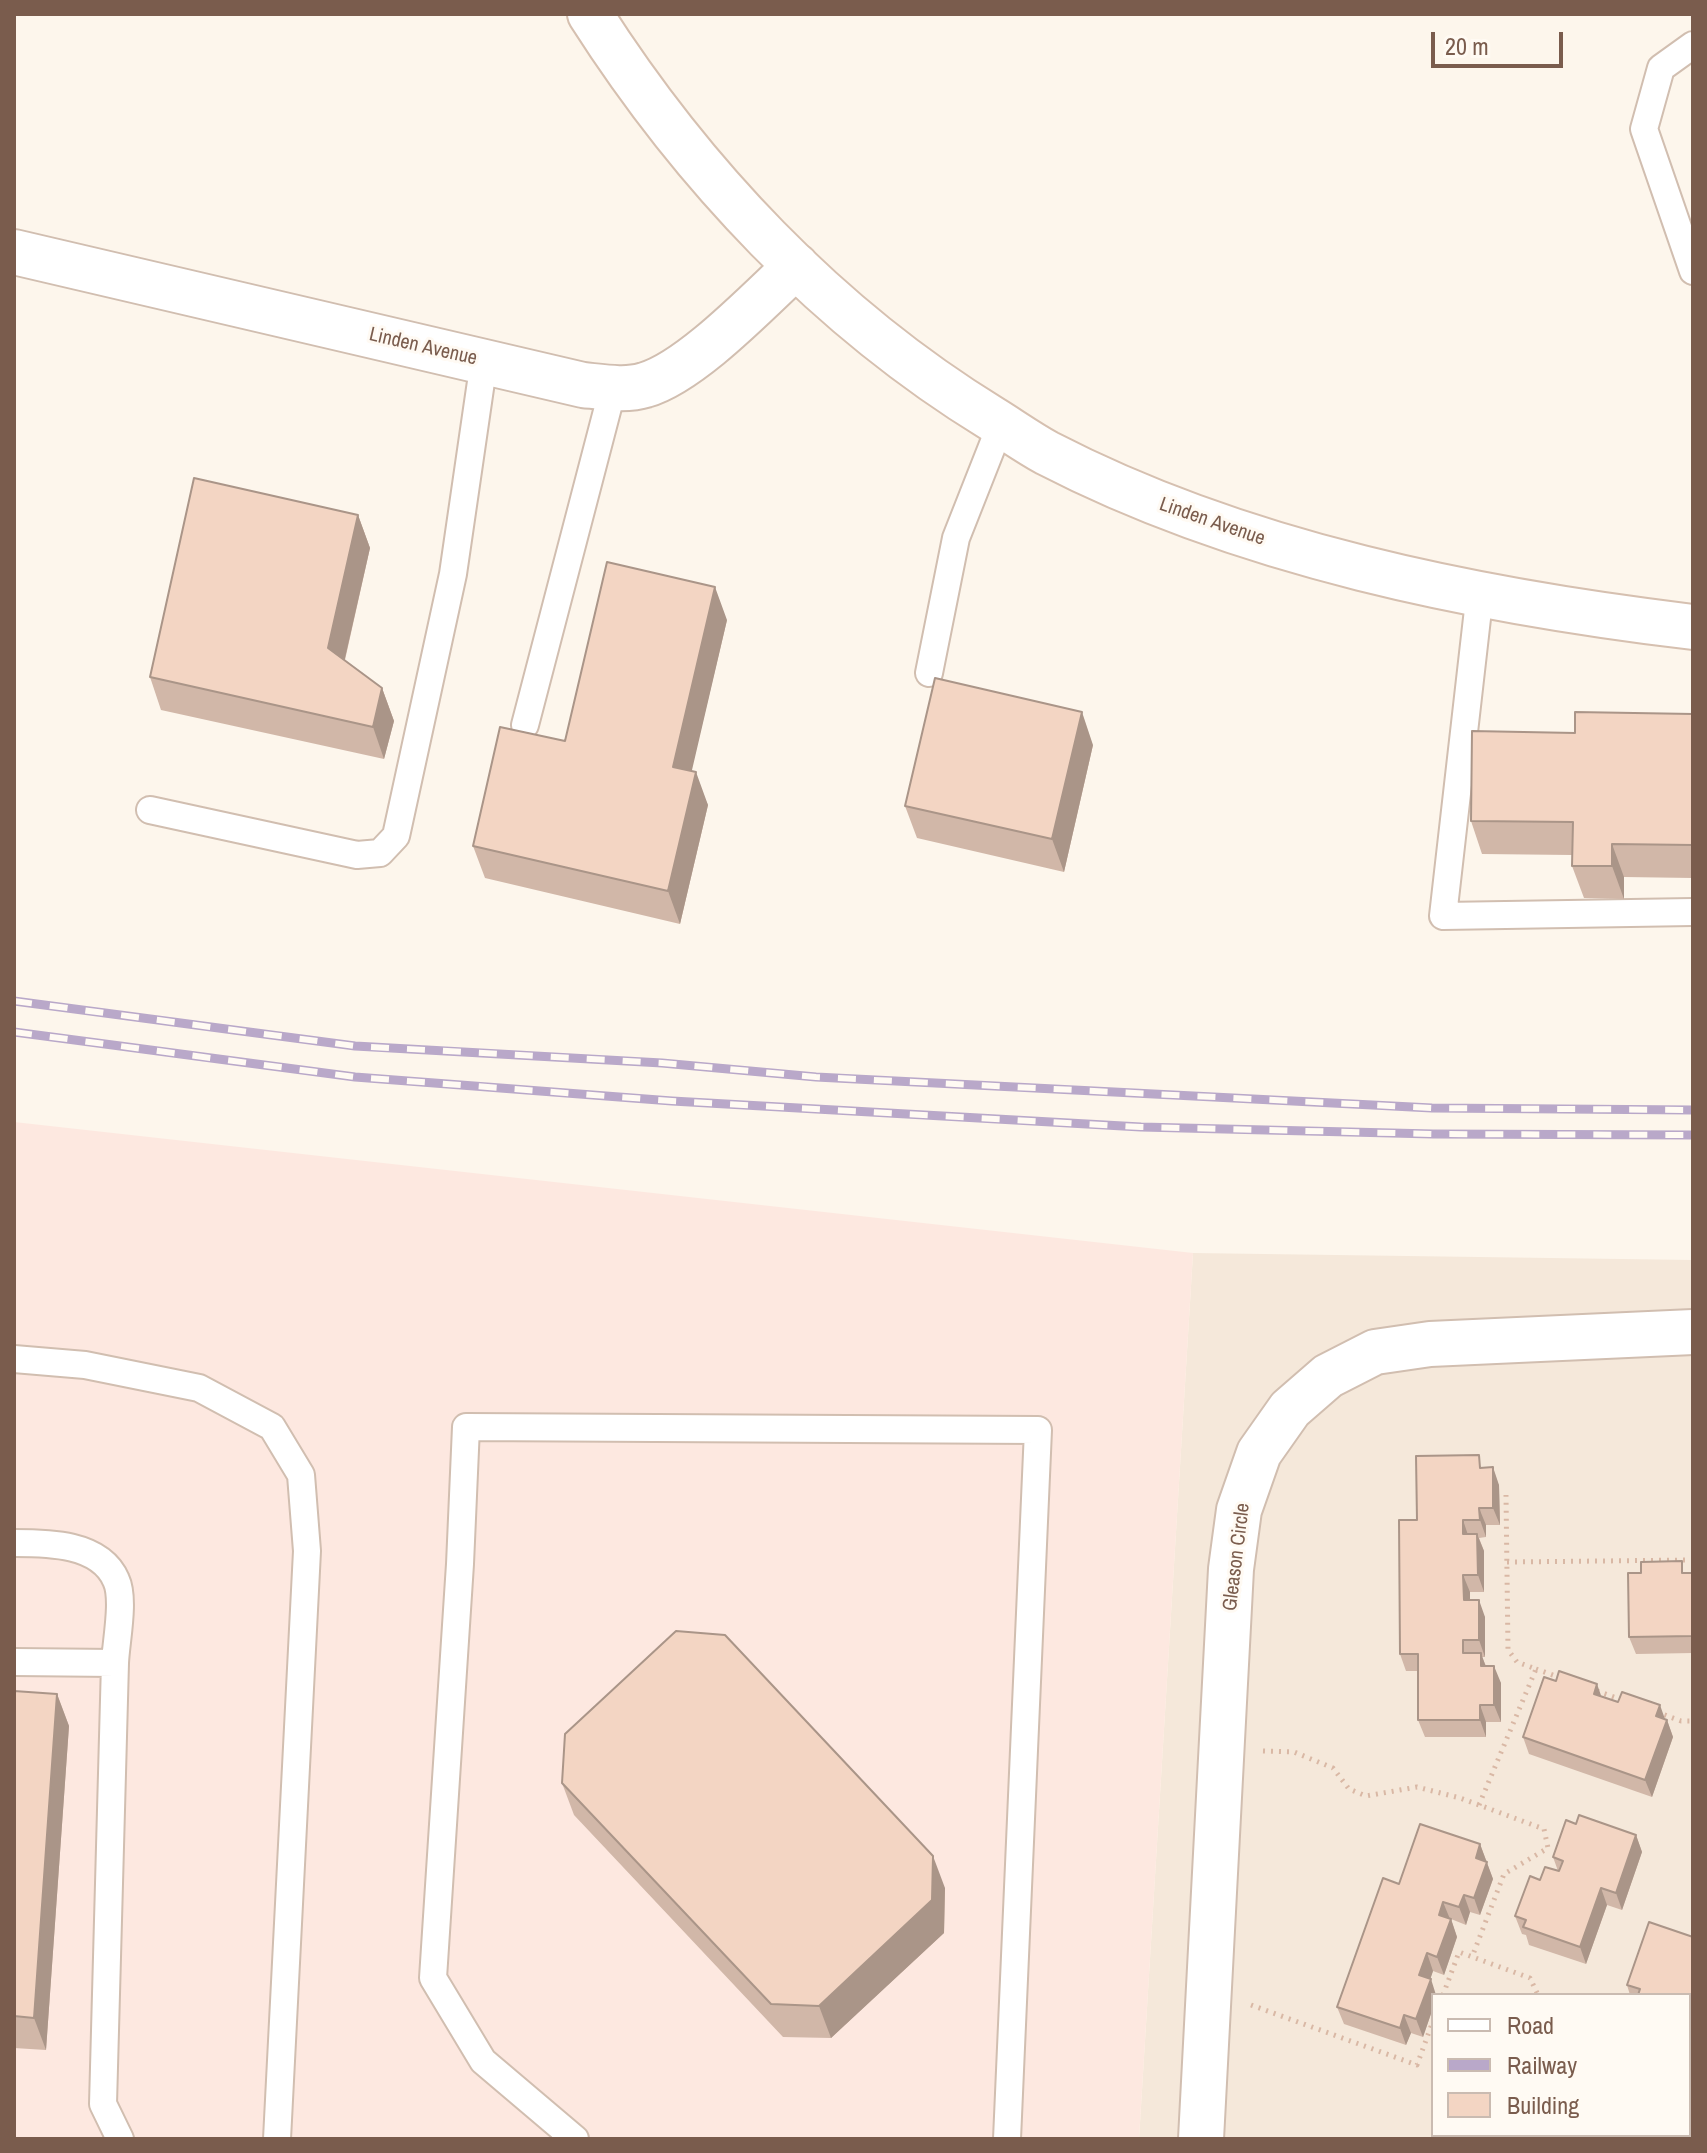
<!DOCTYPE html>
<style>
body{margin:0}
#map{position:relative;width:1707px;height:2153px;overflow:hidden;background:#fdf6ec;font-family:"Archivo Narrow",sans-serif}
canvas{display:block}
.frame{position:absolute;inset:0;border:16px solid #7a5c4d;pointer-events:none}
.legend{position:absolute;left:1431px;top:1993px;width:260px;height:144px;box-sizing:border-box;background:#fffaf3;border:2px solid #cabbb1;margin:0;padding:10px 14px;list-style:none;font-size:24px;color:#7a5c4d}
.legend li{display:flex;align-items:center;gap:16px;height:40px}
.legend b{width:40px;border:2px solid #cabbb1}
.scale{position:absolute;left:1431px;top:32px;width:132px;height:36px;box-sizing:border-box;border:4px solid #7a5c4d;border-top:0;padding-left:10px;font-size:24px;line-height:28px;white-space:nowrap;color:#7a5c4d;-webkit-text-stroke:6px #fffaf3;paint-order:stroke}
</style>
<div id="map">
<canvas width="1707" height="2153"></canvas>
<div class="frame"></div>
<ul class="legend">
<li><b style="height:10px;background:#fff"></b>Road</li>
<li><b style="height:10px;background:#b9a8c9"></b>Railway</li>
<li><b style="height:22px;background:#f3d5c3"></b>Building</li>
</ul>
<div class="scale">20 m</div>
</div>
<script>
const ctx = document.querySelector('canvas').getContext('2d');
ctx.lineJoin = 'round';
function paint(path, color) {
  ctx.fillStyle = color;
  ctx.fill(path, 'evenodd');
}
function strokePath(path, color, width, dash) {
  ctx.strokeStyle = color;
  ctx.lineWidth = width;
  ctx.lineCap = dash ? 'butt' : 'round';
  ctx.setLineDash(dash || []);
  ctx.stroke(path);
}
function write(font, color, halo, rows, align = 'center') {
  ctx.font = font + ' "Archivo Narrow",sans-serif';
  ctx.lineWidth = 6;
  ctx.setLineDash([]);
  ctx.textBaseline = 'middle';
  ctx.strokeStyle = halo;
  ctx.fillStyle = color;
  for (const [text, x, y, turn = 0] of rows) {
    ctx.save();
    ctx.translate(x, y);
    ctx.rotate((+turn || 0) * Math.PI / 180);
    ctx.textAlign = isNaN(turn) ? turn : align;
    if (halo) ctx.strokeText(text, 0, 0);
    ctx.fillText(text, 0, 0);
    ctx.restore();
  }
}
paint(new Path2D(`
 M 1193,1253 L 1693,1260 L 1693,2139 L 1139,2139 ZM 1433,1995 L 1689,1995 L 1689,2135 L 1433,2135 Z`), '#f5e8da');
paint(new Path2D(`
 M 14,1122 L 1193,1253 L 1139,2139 L 14,2139 Z`), '#fde8e0');
const lane = new Path2D(`
 M 1693,45 L 1661,68 L 1644,129 L 1693,271
 M 1480,592 L 1443,916 L 1693,912
 M 929,673 L 956,538 L 1001,424
 M 525,725 L 613,388
 M 150,810 L 357,855 L 380,853 L 396,836 L 453,574 L 484,361
 M 14,1359 L 85,1365 L 199,1388 L 272,1427 L 301,1475 L 307,1551 L 277,2139
 M 14,1543 C 48,1543 100,1543 116,1580 C 125,1599 116,1641 115,1663
 M 14,1662 L 115,1663 L 103,2104 L 120,2139
 M 575,2139 L 483,2061 L 433,1978 L 460,1564 L 466,1427 L 1038,1430 L 1007,2139`);
const street = new Path2D(`
 M 14,252 L 583,385 C 603,387 626,391 645,385 C 691,372 759,300 796,266
 M 1201,2139 L 1231,1569 L 1239,1510 L 1259,1453 L 1290,1409 L 1328,1376 L 1375,1352 L 1430,1344 L 1693,1332`);
const secondary = new Path2D(`
 M 590,14 C 692,174 828,318 991,418 C 1009,429 1027,442 1047,453 C 1242,554 1476,601 1693,627`);
strokePath(lane, '#d1beb0', 30);
strokePath(street, '#d1beb0', 48);
strokePath(secondary, '#d6c0b0', 48);
strokePath(new Path2D(`
 M 1507,1562 L 1693,1560
 M 1536,1669 L 1561,1678
 M 1597,1691 L 1625,1701
 M 1657,1712 L 1681,1721 L 1693,1721
 M 1263,1751 L 1294,1752 L 1333,1768 L 1349,1789 L 1366,1796 L 1417,1787 L 1460,1798 L 1544,1829 L 1548,1848 L 1504,1874 L 1472,1957
 M 1479,1805 L 1536,1669 L 1517,1662 L 1508,1650 L 1506,1495
 M 1443,1995 L 1459,1952 L 1530,1978 L 1538,1995
 M 1251,2005 L 1417,2065 L 1433,2021
 M 1689,2066 L 1693,2068
 M 1526,2139 L 1528,2135`), '#d9b8a5', 5, [2, 6]);
strokePath(lane, '#fff', 26);
strokePath(street, '#fff', 44);
strokePath(secondary, '#fff', 44);
const rail = new Path2D(`
 M 14,1001 L 355,1046 L 662,1063 L 816,1077 L 1432,1108 L 1693,1110
 M 14,1032 L 355,1077 L 672,1101 L 1141,1127 L 1433,1134 L 1693,1135`);
strokePath(rail, '#b9a8c9', 9);
strokePath(rail, '#fffaf3', 6, [18]);
paint(new Path2D(`
 M 358,515 L 370,548 L 345,660 L 382,688 L 394,721 L 384,759 L 161,710 L 150,677 Z
 M 727,620 L 691,771 L 708,805 L 680,924 L 485,878 L 473,846 L 565,741 Z
 M 1693,714 L 1693,878 L 1624,877 L 1624,899 L 1584,898 L 1572,866 L 1572,855 L 1482,854 L 1471,821 L 1575,733 Z
 M 1093,745 L 1064,872 L 917,838 L 905,806 Z
 M 1484,1468 L 1499,1485 L 1500,1525 L 1486,1525 L 1486,1537 L 1479,1538 L 1484,1551 L 1484,1592 L 1470,1592 L 1470,1600 L 1485,1617 L 1485,1657 L 1482,1657 L 1486,1666 L 1501,1683 L 1501,1722 L 1486,1722 L 1486,1737 L 1425,1737 L 1418,1720 L 1418,1671 L 1406,1671 L 1400,1654 L 1417,1520 Z
 M 1687,1573 L 1693,1573 L 1693,1653 L 1636,1654 L 1629,1637 Z
 M 14,1691 L 57,1694 L 69,1726 L 46,2050 L 14,2048 Z
 M 1602,1696 L 1667,1720 L 1673,1737 L 1652,1797 L 1529,1754 L 1523,1737 Z
 M 562,1783 L 945,1888 L 944,1933 L 831,2038 L 783,2037 L 574,1815 Z
 M 1576,1824 L 1636,1835 L 1642,1852 L 1622,1910 L 1607,1905 L 1586,1964 L 1529,1945 L 1526,1935 L 1522,1934 L 1515,1916 L 1540,1880 L 1558,1871 L 1553,1857 Z
 M 1480,1844 L 1493,1879 L 1480,1915 L 1470,1912 L 1466,1925 L 1451,1919 L 1457,1937 L 1444,1975 L 1433,1971 L 1430,1979 L 1433,1995 L 1433,2008 L 1423,2037 L 1411,2033 L 1406,2045 L 1344,2024 L 1337,2007 L 1399,1884 Z
 M 1693,1937 L 1693,2020 L 1689,2019 L 1689,1995 L 1630,1995 L 1627,1985 Z`), '#d1b7a8');
paint(new Path2D(`
 M 358,515 L 370,548 L 340,680 L 328,648 Z
 M 715,587 L 727,620 L 685,800 L 673,767 Z
 M 382,688 L 394,721 L 384,759 L 373,727 Z
 M 1082,712 L 1093,745 L 1064,872 L 1052,839 Z
 M 696,772 L 708,805 L 680,924 L 668,891 Z
 M 1612,844 L 1624,877 L 1624,899 L 1612,866 Z
 M 1493,1467 L 1499,1485 L 1500,1525 L 1493,1508 Z
 M 1479,1508 L 1486,1525 L 1486,1537 L 1480,1520 Z
 M 1463,1520 L 1469,1538 L 1463,1534 Z
 M 1477,1534 L 1484,1551 L 1484,1592 L 1478,1575 Z
 M 1463,1575 L 1470,1592 L 1470,1617 L 1464,1600 Z
 M 1479,1600 L 1485,1617 L 1485,1657 L 1479,1640 Z
 M 1481,1653 L 1487,1670 L 1481,1666 Z
 M 1494,1666 L 1501,1683 L 1501,1722 L 1494,1705 Z
 M 1597,1684 L 1603,1701 L 1594,1694 Z
 M 57,1694 L 69,1726 L 46,2050 L 34,2018 Z
 M 1480,1705 L 1486,1722 L 1486,1737 L 1480,1720 Z
 M 1660,1705 L 1666,1722 L 1667,1720 L 1673,1737 L 1652,1797 L 1645,1780 L 1656,1716 Z
 M 1636,1835 L 1642,1852 L 1622,1910 L 1616,1893 Z
 M 1480,1844 L 1493,1879 L 1480,1915 L 1474,1898 L 1476,1858 Z
 M 933,1856 L 945,1888 L 944,1933 L 831,2038 L 819,2006 Z
 M 1601,1888 L 1607,1905 L 1586,1964 L 1580,1947 Z
 M 1464,1895 L 1470,1912 L 1466,1925 L 1459,1907 Z
 M 1443,1902 L 1450,1919 L 1439,1915 Z
 M 1451,1919 L 1457,1937 L 1444,1975 L 1437,1957 Z
 M 1427,1953 L 1433,1971 L 1426,1992 L 1419,1975 Z
 M 1431,1979 L 1436,1995 L 1433,1995 L 1433,2008 L 1423,2037 L 1416,2019 Z
 M 1404,2015 L 1411,2033 L 1406,2045 L 1400,2028 Z`), '#aa9588');
const building = new Path2D(`
 M 194,478 L 358,515 L 328,648 L 382,688 L 373,727 L 150,677 Z
 M 607,562 L 715,587 L 673,767 L 696,772 L 668,891 L 473,846 L 500,727 L 565,741 Z
 M 935,678 L 1082,712 L 1052,839 L 905,806 Z
 M 1575,712 L 1693,714 L 1693,845 L 1612,844 L 1612,866 L 1572,866 L 1573,822 L 1471,821 L 1472,731 L 1575,733 Z
 M 1479,1455 L 1480,1468 L 1493,1467 L 1493,1508 L 1479,1508 L 1480,1520 L 1463,1520 L 1463,1534 L 1477,1534 L 1478,1575 L 1463,1575 L 1464,1600 L 1479,1600 L 1479,1640 L 1463,1640 L 1463,1653 L 1481,1653 L 1481,1666 L 1494,1666 L 1494,1705 L 1480,1705 L 1480,1720 L 1418,1720 L 1418,1654 L 1400,1654 L 1399,1520 L 1417,1520 L 1416,1456 Z
 M 1682,1561 L 1682,1573 L 1693,1573 L 1693,1636 L 1629,1637 L 1628,1573 L 1641,1573 L 1641,1562 Z
 M 676,1631 L 725,1635 L 933,1856 L 932,1900 L 819,2006 L 771,2004 L 562,1783 L 565,1734 Z
 M 1559,1671 L 1597,1684 L 1594,1694 L 1618,1702 L 1622,1692 L 1660,1705 L 1656,1716 L 1667,1720 L 1645,1780 L 1523,1737 L 1544,1677 L 1556,1681 Z
 M 14,1691 L 57,1694 L 34,2018 L 14,2016 Z
 M 1579,1815 L 1636,1835 L 1616,1893 L 1601,1888 L 1580,1947 L 1523,1927 L 1526,1920 L 1515,1916 L 1530,1876 L 1540,1880 L 1545,1867 L 1559,1871 L 1563,1861 L 1553,1857 L 1566,1820 L 1576,1824 Z
 M 1420,1824 L 1480,1844 L 1476,1858 L 1487,1862 L 1474,1898 L 1464,1895 L 1459,1907 L 1443,1902 L 1439,1915 L 1451,1919 L 1437,1957 L 1427,1953 L 1419,1975 L 1431,1979 L 1416,2019 L 1404,2015 L 1400,2028 L 1337,2007 L 1383,1878 L 1399,1884 Z
 M 1649,1922 L 1693,1937 L 1693,2005 L 1689,2004 L 1689,1995 L 1638,1995 L 1640,1989 L 1627,1985 Z`);
paint(building, '#f3d5c3');
strokePath(building, '#aa9588', 2);
write('20px', '#7a5c4d', '#fffaf3', [
 ["Linden Avenue",423,347,13],
 ["Linden Avenue",1212,522,19],
 ["Gleason Circle",1237,1557,-83]
]);
</script>
